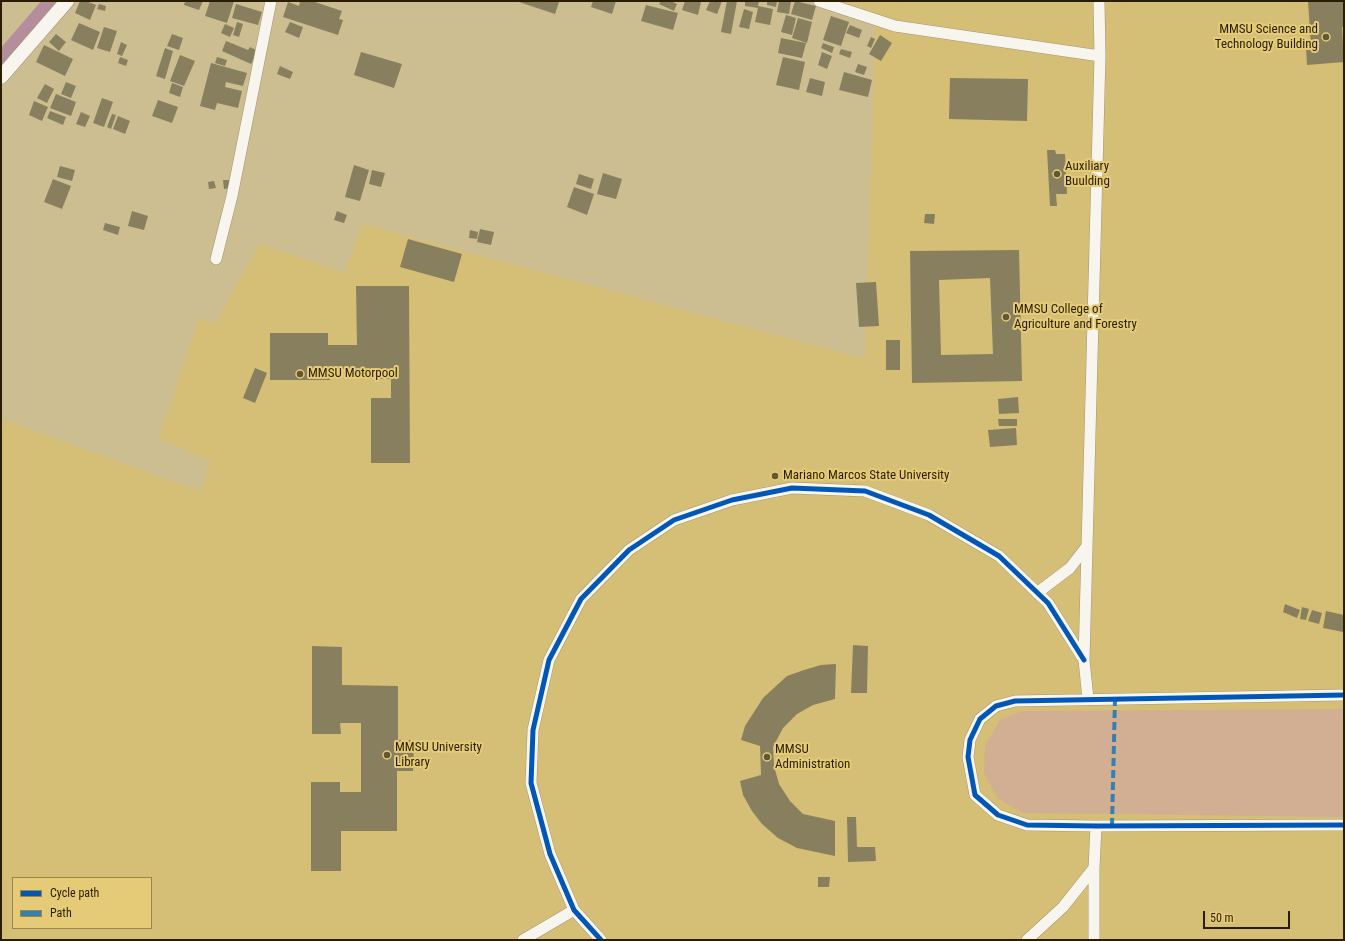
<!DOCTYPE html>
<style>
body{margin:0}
#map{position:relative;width:1345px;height:941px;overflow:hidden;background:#ccbe90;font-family:"Roboto Condensed",sans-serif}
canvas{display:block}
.frame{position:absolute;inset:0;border:2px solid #291f00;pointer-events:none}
.legend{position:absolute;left:12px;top:877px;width:140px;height:52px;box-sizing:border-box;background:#e5cb77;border:1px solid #9a8647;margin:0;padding:5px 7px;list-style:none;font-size:12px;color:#291f00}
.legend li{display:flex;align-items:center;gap:8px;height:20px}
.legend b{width:20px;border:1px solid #9a8647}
.scale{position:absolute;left:1203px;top:911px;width:87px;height:18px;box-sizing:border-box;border:2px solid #291f00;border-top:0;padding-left:5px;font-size:12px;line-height:14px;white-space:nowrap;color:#291f00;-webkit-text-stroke:3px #e5cb77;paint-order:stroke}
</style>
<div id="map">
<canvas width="1345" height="941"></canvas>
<div class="frame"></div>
<ul class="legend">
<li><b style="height:5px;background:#0057b8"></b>Cycle path</li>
<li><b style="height:5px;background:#3880ac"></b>Path</li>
</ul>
<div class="scale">50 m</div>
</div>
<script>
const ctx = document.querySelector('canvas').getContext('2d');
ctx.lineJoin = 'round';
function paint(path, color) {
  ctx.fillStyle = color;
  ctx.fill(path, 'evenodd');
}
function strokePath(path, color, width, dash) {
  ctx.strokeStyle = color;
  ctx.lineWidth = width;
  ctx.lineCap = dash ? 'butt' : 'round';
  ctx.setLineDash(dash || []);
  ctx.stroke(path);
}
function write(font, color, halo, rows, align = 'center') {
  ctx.font = font + ' "Roboto Condensed",sans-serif';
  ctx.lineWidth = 4;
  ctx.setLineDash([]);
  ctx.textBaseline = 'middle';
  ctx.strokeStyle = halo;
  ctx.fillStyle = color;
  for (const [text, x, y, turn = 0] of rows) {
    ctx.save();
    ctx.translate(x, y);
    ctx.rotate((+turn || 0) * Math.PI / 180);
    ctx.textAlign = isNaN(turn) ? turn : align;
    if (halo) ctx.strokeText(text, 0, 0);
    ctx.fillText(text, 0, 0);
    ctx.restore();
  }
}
paint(new Path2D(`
 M 836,1 L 1344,1 L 1344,940 L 1,940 L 1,419 L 200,491 L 211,461 L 159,439 L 199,318 L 215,324 L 260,244 L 345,273 L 362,224 L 865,359 L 876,14 ZM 13,878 L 151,878 L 151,928 L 13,928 Z`), '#d5bf77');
paint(new Path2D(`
 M 1344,709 L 1344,817 L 1023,813 L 997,798 L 984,773 L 985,746 L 1000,720 L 1022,711 Z`), '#d2ae92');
strokePath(new Path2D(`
 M 1,64 L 55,1`), '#b48e9d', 21);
paint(new Path2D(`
 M 80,1 L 86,1 L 96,5 L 90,20 L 75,13 Z
 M 185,1 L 203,1 L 199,10 L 184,5 Z
 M 210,1 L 234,1 L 227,23 L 205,16 Z
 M 300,1 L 312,1 L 342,11 L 339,19 L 343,20 L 338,35 L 283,17 L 288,2 L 299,6 Z
 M 519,1 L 559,1 L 559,2 L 555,14 L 519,2 Z
 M 593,1 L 616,1 L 612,14 L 591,7 Z
 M 661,1 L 671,1 L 677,4 L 674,11 L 659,4 Z
 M 685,1 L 701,2 L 698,15 L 682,10 Z
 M 710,1 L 722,1 L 717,14 L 706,10 Z
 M 727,1 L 737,1 L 731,34 L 721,32 Z
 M 745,1 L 759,1 L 758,6 L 773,9 L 770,25 L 755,22 L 758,8 L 745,6 Z
 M 767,1 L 777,1 L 776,7 L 767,5 Z
 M 779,1 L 791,1 L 789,14 L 777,12 Z
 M 795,1 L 816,6 L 812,20 L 791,14 Z
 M 1308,1 L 1343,1 L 1344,27 L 1342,27 L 1344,62 L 1307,65 L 1306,47 L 1311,47 Z
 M 99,4 L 106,6 L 105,11 L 97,9 Z
 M 236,4 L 262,12 L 258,25 L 232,18 Z
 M 646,5 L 678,13 L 673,30 L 641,21 Z
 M 744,9 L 753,12 L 749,29 L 739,27 Z
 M 786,15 L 796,18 L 792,35 L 781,32 Z
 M 831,16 L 849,22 L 841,46 L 823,40 Z
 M 798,18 L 812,22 L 807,43 L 792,38 Z
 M 237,22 L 243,24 L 239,37 L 233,35 Z
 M 290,22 L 303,27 L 299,38 L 285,32 Z
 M 79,23 L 100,32 L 93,50 L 71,40 Z
 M 225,24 L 234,28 L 230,37 L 221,33 Z
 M 850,25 L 862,30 L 859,38 L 846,33 Z
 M 104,27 L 117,31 L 110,52 L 97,48 Z
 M 56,34 L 66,42 L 59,51 L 49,42 Z
 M 172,34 L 183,38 L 179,50 L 167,46 Z
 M 880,35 L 892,43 L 881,61 L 869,54 Z
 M 871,37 L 875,39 L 871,48 L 867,46 Z
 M 781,38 L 806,43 L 802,58 L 778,53 Z
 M 226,41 L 248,50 L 250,47 L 258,51 L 251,64 L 222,51 Z
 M 121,42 L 127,45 L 122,56 L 117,54 Z
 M 823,43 L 834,47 L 832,53 L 821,48 Z
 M 44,45 L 73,59 L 65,76 L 36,62 Z
 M 165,48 L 173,51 L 165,79 L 156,76 Z
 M 841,49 L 852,52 L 850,58 L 839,54 Z
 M 361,52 L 402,64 L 394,88 L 354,75 Z
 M 822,52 L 832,56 L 827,69 L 818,65 Z
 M 180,55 L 195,61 L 184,86 L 170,81 Z
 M 120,57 L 128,60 L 126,66 L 118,63 Z
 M 217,57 L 227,60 L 225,66 L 215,63 Z
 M 783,57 L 805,62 L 799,90 L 776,85 Z
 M 211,63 L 247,73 L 243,86 L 226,82 L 225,87 L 242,91 L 238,108 L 217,103 L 215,110 L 200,106 Z
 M 858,64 L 867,67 L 864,75 L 855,72 Z
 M 280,66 L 293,72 L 290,79 L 277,74 Z
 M 844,72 L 872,80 L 868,97 L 839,90 Z
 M 810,78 L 825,82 L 822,96 L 806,92 Z
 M 950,78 L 1028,79 L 1027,121 L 949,119 Z
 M 66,82 L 76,86 L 71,98 L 61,94 Z
 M 172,83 L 183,87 L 180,97 L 169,93 Z
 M 45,84 L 54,89 L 47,103 L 37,98 Z
 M 56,94 L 76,102 L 71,116 L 50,108 Z
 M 102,98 L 113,102 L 104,127 L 93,123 Z
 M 158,100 L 178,107 L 172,123 L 152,116 Z
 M 34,101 L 48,107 L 42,121 L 29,115 Z
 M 50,111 L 66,117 L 63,125 L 47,118 Z
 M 81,112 L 90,116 L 85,127 L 76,124 Z
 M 112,114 L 116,115 L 111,129 L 107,127 Z
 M 118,116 L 130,121 L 125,134 L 113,129 Z
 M 1047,150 L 1055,150 L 1056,154 L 1065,154 L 1067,194 L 1056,194 L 1057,206 L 1050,206 Z
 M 354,165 L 369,170 L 360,201 L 345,197 Z
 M 60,166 L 75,170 L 72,181 L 57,177 Z
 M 372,170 L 385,173 L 381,187 L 369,184 Z
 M 603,173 L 622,179 L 616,199 L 597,194 Z
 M 579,174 L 594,179 L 591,189 L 576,184 Z
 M 53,179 L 71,186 L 62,209 L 44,202 Z
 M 223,180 L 232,180 L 232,188 L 224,189 Z
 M 214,181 L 216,188 L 209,189 L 208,182 Z
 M 574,187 L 594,194 L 587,215 L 567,207 Z
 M 132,211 L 148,216 L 144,230 L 128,226 Z
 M 337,211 L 347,215 L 344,223 L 334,220 Z
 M 925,214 L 935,214 L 934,224 L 924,223 Z
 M 105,223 L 120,227 L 118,235 L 103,230 Z
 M 480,229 L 494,232 L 491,245 L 477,242 Z
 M 470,230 L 478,232 L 477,239 L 469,238 Z
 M 408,239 L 462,254 L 454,282 L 400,267 Z
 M 1019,250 L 1022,381 L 912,383 L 910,251 ZM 990,278 L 993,354 L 941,355 L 939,280 Z
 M 876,282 L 879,326 L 859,327 L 856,283 Z
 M 356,286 L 409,286 L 410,463 L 371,463 L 371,398 L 391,398 L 391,379 L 370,379 L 370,369 L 329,369 L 330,380 L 270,380 L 270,333 L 328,333 L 328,345 L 357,345 Z
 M 886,340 L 900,340 L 900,370 L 886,370 Z
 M 255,368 L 267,373 L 255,403 L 243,398 Z
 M 1018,397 L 1019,413 L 999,414 L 998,399 Z
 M 998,419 L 1017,419 L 1017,426 L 999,426 Z
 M 1016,428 L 1017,445 L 990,447 L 988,430 Z
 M 1285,604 L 1300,610 L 1297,618 L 1283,612 Z
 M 1302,607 L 1309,609 L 1306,620 L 1300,619 Z
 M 1312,610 L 1322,613 L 1319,624 L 1308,621 Z
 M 1326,611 L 1344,615 L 1343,632 L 1323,628 Z
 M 853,645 L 868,646 L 867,693 L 851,693 Z
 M 312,646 L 342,647 L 342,685 L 398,686 L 398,740 L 414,740 L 413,771 L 397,771 L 397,831 L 341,831 L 341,871 L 311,871 L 311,782 L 340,782 L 340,792 L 361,792 L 361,723 L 340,723 L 341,734 L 312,734 Z
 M 836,664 L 835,699 L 813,705 L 797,714 L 783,728 L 773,747 L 774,766 L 779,784 L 790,801 L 803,814 L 835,821 L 835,856 L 797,848 L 778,838 L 762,824 L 752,811 L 743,795 L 740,781 L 761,775 L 760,746 L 741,740 L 745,726 L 763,698 L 787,676 L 804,670 L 821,665 Z
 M 847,817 L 856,817 L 857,847 L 875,847 L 876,861 L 848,862 Z
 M 818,877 L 830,877 L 829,887 L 818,887 Z`), '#887f5e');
const minor = new Path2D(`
 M 819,1 L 895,26 L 1100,56
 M 216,259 L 232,196 L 271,1
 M 1037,593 L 1070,568 L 1087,546
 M 1344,695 L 1015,701 L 996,706 L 980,719 L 970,740 L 968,757 L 975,795 L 998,815 L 1027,825 L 1096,826 L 1344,825
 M 1088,699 L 1084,660 L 1100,56 L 1099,1
 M 523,940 L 574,910
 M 601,940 L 574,910 L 550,854 L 531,783 L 533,730 L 549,660 L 581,599 L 629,550 L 674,520 L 732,500 L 792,488 L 865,491 L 929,515 L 999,556 L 1048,603 L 1084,660
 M 1027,940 L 1063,907 L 1094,868
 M 1094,940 L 1094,868 L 1096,826`);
const tertiary = new Path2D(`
 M 1,77 L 67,1`);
strokePath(minor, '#a19570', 12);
strokePath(tertiary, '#a19570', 15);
strokePath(minor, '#f7f5ee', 11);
strokePath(tertiary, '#f7f5ee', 14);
strokePath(new Path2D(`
 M 1112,826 L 1115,699`), '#3880ac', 4, [8, 4]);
strokePath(new Path2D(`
 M 1344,695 L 1015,701 L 996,706 L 980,719 L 970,740 L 968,757 L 975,795 L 998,815 L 1027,825 L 1096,826 L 1344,825
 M 601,940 L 574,910 L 550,854 L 531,783 L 533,730 L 549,660 L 581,599 L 629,550 L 674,520 L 732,500 L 792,488 L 865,491 L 929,515 L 999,556 L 1048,603 L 1084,660`), '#0057b8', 5);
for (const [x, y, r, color] of [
 [1326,37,4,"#625732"],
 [1057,174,4,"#625732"],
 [1006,317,4,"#625732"],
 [300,374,4,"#625732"],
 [775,476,4,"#625732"],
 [387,755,4,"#625732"],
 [767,757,4,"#625732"]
]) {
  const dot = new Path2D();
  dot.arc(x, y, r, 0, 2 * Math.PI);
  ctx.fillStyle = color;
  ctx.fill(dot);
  strokePath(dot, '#e5cb77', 1.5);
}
write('13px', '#291f00', '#e5cb77', [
 ["MMSU Science and",1318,30,"right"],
 ["Technology Building",1318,45,"right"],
 ["Auxiliary",1065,167],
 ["Buulding",1065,182],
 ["MMSU College of",1014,310],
 ["Agriculture and Forestry",1014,325],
 ["MMSU Motorpool",308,374],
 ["Mariano Marcos State University",783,476],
 ["MMSU University",395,748],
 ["Library",395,763],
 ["MMSU",775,750],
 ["Administration",775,765]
], 'left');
</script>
